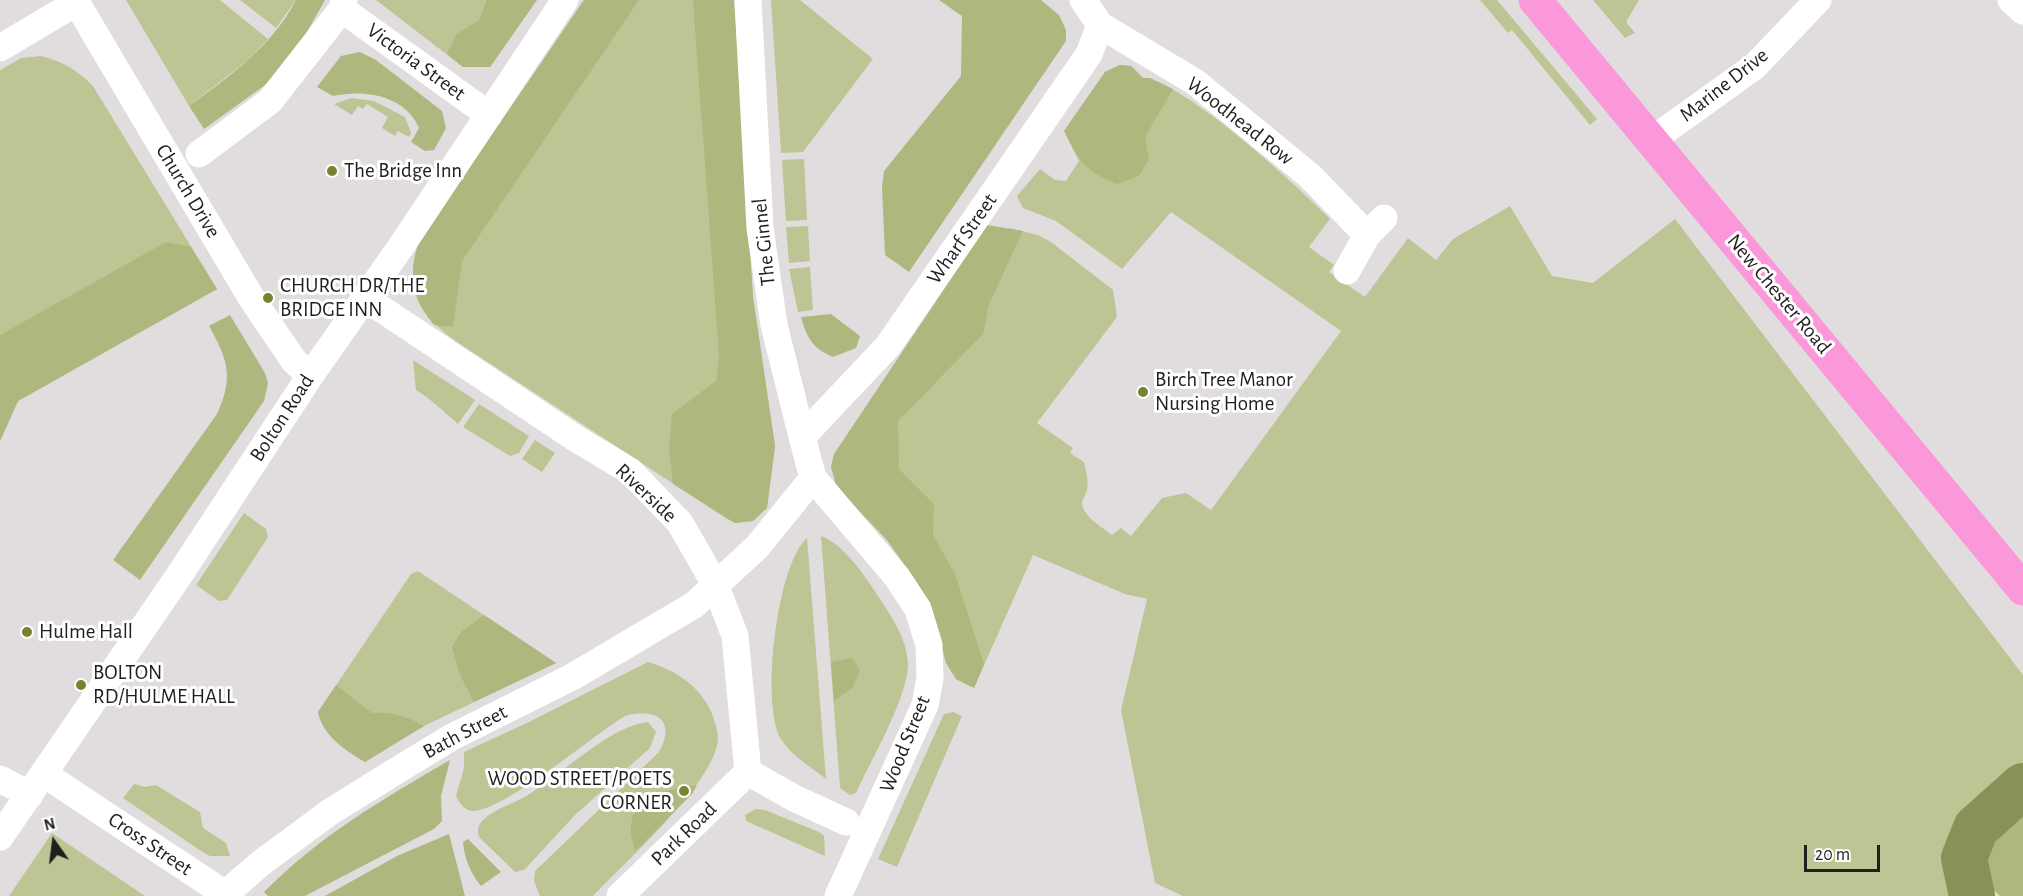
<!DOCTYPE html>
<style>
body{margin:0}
#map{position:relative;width:2023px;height:896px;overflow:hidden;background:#e1dddf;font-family:"Alegreya Sans",sans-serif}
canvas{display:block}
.north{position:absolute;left:24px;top:812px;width:60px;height:60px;-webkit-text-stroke:4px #fff;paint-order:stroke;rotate:346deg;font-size:16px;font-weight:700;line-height:24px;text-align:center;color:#201f20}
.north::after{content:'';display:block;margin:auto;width:21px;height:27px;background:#201f20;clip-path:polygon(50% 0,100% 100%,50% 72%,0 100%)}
.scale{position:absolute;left:1804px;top:845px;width:76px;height:27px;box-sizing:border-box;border:3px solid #201f20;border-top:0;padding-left:8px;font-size:18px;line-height:21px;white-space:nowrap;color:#201f20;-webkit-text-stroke:4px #fff;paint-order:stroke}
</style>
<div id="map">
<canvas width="2023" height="896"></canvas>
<div class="north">N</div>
<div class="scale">20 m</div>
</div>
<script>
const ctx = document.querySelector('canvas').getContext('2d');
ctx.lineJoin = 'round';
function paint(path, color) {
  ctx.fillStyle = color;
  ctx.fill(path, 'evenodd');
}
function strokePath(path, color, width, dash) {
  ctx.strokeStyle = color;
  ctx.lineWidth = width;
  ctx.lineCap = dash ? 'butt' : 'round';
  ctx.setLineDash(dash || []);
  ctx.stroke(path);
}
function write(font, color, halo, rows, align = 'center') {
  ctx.font = font + ' "Alegreya Sans",sans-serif';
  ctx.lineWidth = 6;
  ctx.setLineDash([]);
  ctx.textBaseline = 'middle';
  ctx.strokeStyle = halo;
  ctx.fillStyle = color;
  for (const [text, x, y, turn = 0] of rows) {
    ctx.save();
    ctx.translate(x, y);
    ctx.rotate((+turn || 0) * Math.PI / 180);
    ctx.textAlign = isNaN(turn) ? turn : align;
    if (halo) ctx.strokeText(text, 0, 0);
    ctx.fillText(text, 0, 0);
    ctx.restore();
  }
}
paint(new Path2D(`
 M 126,0 L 220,0 L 268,39 L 248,60 L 189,106 Z
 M 240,0 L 296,0 L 276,28 Z
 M 376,0 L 537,0 L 490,67 L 463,67 Z
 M 584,0 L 734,0 L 753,297 L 775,446 L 767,508 L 753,521 L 735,523 L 727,519 L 457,342 C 423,317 407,299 415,255 Z
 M 771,0 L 800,0 L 873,59 L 803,152 L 781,153 Z
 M 1480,0 L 1497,0 L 1597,119 L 1590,125 L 1512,30 L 1508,33 Z
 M 1593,0 L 1639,0 L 1626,22 L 1635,33 L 1625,38 Z
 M 41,56 C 64,62 77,70 93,86 L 217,289 L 18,401 L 0,441 L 0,70 L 21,58 Z
 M 1120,65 L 1131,66 L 1143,78 C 1182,80 1299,187 1330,219 L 1309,247 L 1334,265 L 1329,272 L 1365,297 L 1408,238 L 1436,260 L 1453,239 L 1510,206 L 1552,276 L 1593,283 L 1675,219 L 2023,675 L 2023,771 L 1967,819 L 1958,838 L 1956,896 L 1183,896 L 1155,883 L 1121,710 L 1147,599 L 1125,594 L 1033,555 L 974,688 L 956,679 L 946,663 L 933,613 L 916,581 L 887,540 L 837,488 L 831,467 L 834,454 L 1009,228 L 1038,235 L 1051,242 L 1113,290 L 1117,317 L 1037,423 L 1073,448 L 1070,453 L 1084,462 C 1086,471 1089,481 1087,490 C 1086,496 1082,498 1082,504 C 1084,517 1102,527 1112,535 L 1121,528 L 1131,536 L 1162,498 L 1186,493 L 1211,510 L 1341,331 L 1171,212 L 1122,269 L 1056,221 L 1023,208 L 1017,196 L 1040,169 L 1055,180 L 1066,181 L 1079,161 L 1064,131 L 1105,72 Z
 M 352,98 L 374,101 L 405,117 L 411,133 L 409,137 L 398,131 L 395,136 L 382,128 L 388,117 L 367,104 L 363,109 L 358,106 L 352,115 L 334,104 Z
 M 804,159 L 807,220 L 786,221 L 782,160 Z
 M 808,226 L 810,261 L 789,263 L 786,227 Z
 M 810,267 L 813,310 L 798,312 L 789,269 Z
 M 413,360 L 475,400 L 458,424 C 444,412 432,400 416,390 Z
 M 479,404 L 529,436 L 519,453 L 510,456 L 463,427 Z
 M 535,440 L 555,453 L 542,472 L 522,459 Z
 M 244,513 L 266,529 L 268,537 L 227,600 L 219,601 L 196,585 Z
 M 821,536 C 841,543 860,569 872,587 C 887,610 908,637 908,665 C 907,699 871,760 856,793 L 850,795 L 840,788 Z
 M 807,538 L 826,779 C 811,767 790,755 781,739 C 760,704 777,564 807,538 Z
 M 418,571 L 556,663 L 424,726 L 365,762 C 345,750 323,736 318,712 L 411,574 Z
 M 648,662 C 673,670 691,680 706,702 C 712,712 717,725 718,737 C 719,779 623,864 593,896 L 540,896 L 534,881 L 535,871 L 659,752 C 677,721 656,707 625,716 C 593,735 506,810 473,811 C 465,811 459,803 456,796 L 464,768 L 464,752 L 529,722 Z
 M 953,712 L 962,716 L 897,867 L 878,859 L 944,714 Z
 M 648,722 L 656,732 L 650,748 L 575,815 L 524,870 L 515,872 L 479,837 C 477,830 478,825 483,820 C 495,808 517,803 531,793 C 565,772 610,726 648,722 Z
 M 134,784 L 145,787 L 156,785 L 200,812 L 203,828 L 226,843 L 230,856 L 210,856 L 201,851 L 123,798 Z
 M 756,809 L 765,810 L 819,832 L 824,836 L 825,856 L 746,821 L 745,815 Z
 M 52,833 L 145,896 L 9,896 Z`), '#bdc594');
paint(new Path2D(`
 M 296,0 L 325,0 L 296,51 L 265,85 L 204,129 L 189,106 C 229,77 273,45 296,0 Z
 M 487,0 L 537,0 L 490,67 L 463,67 L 447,54 L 456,35 L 479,20 Z
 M 584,0 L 639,0 L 462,261 L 453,327 L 434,325 C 412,298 408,274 419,241 Z
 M 693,0 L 734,0 L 753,297 L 775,446 L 767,508 L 753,521 L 735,523 L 673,484 L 669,449 L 672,414 L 716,381 L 719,356 Z
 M 939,0 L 1041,0 L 1059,15 L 1066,30 L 1066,41 L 909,272 L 885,255 L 882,187 L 884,171 L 961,76 L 962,16 Z
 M 360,52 L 376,60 L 442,111 L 446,128 L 434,150 L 425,151 L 411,142 L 419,128 C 405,95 364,89 333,96 L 317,87 L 341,56 Z
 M 1120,65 L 1131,66 L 1143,78 L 1150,78 L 1173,89 L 1145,137 L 1149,159 L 1139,176 L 1117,184 C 1084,170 1080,162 1064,131 L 1105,72 Z
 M 987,225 L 1023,231 L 989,304 L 983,334 L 898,421 L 899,469 L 934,504 L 933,535 L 955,574 L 984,664 L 974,688 L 956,679 L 946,663 L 933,613 L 916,581 L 887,540 L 837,488 L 831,467 L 834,454 Z
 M 166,242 L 191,247 L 217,289 L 18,401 L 0,441 L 0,335 Z
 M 831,314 L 860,336 L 856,348 L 833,357 C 812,348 807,338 801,317 Z
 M 230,315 L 265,373 L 268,383 L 264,401 L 140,580 L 113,560 L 217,414 C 234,377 228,360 209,326 Z
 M 484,615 L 556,663 L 474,702 L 460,675 L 452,647 L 461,632 Z
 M 852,658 L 860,670 L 853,687 L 834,701 L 831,662 Z
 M 336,685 L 372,713 C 392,712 406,716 424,726 L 365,762 C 345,750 323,736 318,712 Z
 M 450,760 L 441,796 L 442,821 L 434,829 L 305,896 L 268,896 L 264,892 C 318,837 383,799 450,760 Z
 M 697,785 L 692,794 L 635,851 C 634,844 630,835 631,827 C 632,794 672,789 697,785 Z
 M 2023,811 L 2023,896 L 2000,896 L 1985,882 L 1988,846 Z
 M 449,834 L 465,896 L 325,896 L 397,856 Z
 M 468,839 L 501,872 L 481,886 C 471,874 464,858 463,842 Z`), '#aeb77d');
strokePath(new Path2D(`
 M 1972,896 L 1964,858 L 1976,828 L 2023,786`), '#899159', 46);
strokePath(new Path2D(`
 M 75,0 L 252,299 L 294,361 L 310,376
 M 748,0 L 760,228 L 774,325 L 798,421 L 813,478 L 897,577 L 918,609 L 929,645 L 930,678 L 925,705 L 838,896
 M 1083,0 L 1100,25 L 1195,82 L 1310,176 L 1367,235
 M 2011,0 L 2023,11
 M 342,9 L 489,115
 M 0,48 L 76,3
 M 1652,140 L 1755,66 L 1818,0
 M 199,154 L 270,101 L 342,9 L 344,0
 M 1347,271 L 1367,235 L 1384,218
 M 365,298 L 575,438 L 630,471 L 680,523 L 715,584 L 735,636 L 748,772
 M 802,437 L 888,346 L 1089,54 L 1100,25
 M 748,772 L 794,798 L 846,822
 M 44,774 L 225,894
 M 0,779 L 30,795
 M 0,837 L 178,577 L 310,376 L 400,248 L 565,0
 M 223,896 L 261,863 L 330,812 L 396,771 L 452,737 L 572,677 L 694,605 L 757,547 L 813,478
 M 620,896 L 748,772`), '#fff', 27);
strokePath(new Path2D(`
 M 1535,0 L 2023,589`), '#fb98d9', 33);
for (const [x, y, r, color] of [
 [332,171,6,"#78832f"],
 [268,298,6,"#78832f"],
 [1143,392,6,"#78832f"],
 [27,632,6,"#78832f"],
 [81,685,6,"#78832f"],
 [684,791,6,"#78832f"]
]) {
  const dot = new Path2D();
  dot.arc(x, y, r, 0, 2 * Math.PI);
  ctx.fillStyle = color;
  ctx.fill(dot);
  strokePath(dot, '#fff', 2);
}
write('21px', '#201f20', '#fff', [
 ["Victoria Street",416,62,36],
 ["Marine Drive",1724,85,-38],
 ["Woodhead Row",1240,121,38],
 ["Church Drive",188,191,59],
 ["Wharf Street",962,239,-55],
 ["The Ginnel",764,242,-96],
 ["New Chester Road",1779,294,50],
 ["Bolton Road",282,418,-57],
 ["Riverside",646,493,43],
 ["Bath Street",465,732,-28],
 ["Wood Street",905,744,-68],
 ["Park Road",684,834,-44],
 ["Cross Street",150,844,34]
]);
write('21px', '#201f20', '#fff', [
 ["The Bridge Inn",344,171],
 ["CHURCH DR/THE",280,286],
 ["BRIDGE INN",280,310],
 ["Birch Tree Manor",1155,380],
 ["Nursing Home",1155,404],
 ["Hulme Hall",39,632],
 ["BOLTON",93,673],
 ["RD/HULME HALL",93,697],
 ["WOOD STREET/POETS",672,779,"right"],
 ["CORNER",672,803,"right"]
], 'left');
</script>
